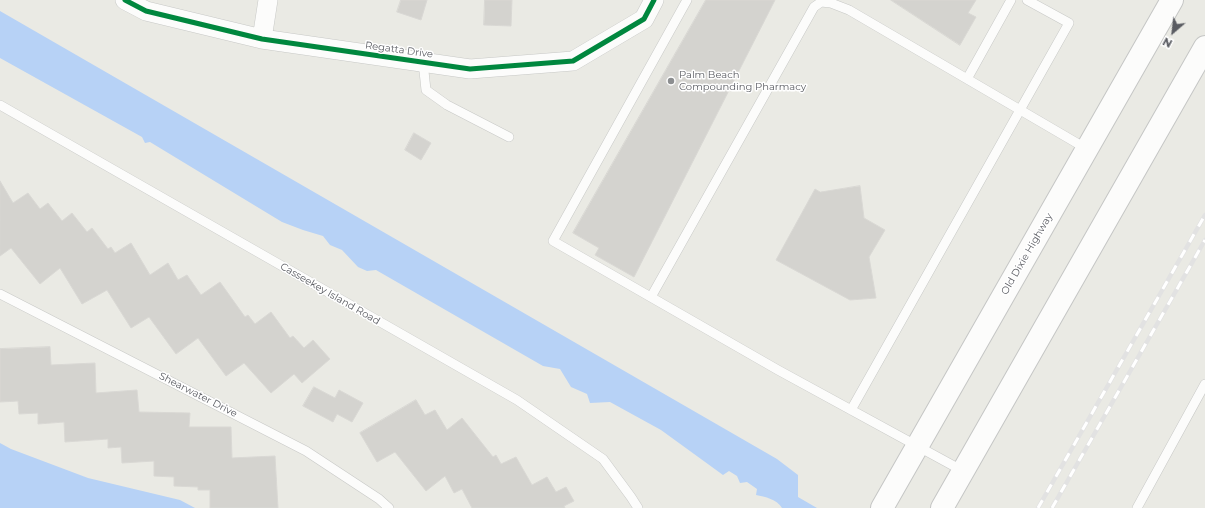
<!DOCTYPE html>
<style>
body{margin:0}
#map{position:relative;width:1205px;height:508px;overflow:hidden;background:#eaeae4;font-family:Montserrat,sans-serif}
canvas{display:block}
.north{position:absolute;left:1153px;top:12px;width:40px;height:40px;-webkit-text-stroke:3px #fff;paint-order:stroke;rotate:208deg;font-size:11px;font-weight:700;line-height:16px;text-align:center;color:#5a5c62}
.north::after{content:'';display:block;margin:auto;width:14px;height:18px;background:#5a5c62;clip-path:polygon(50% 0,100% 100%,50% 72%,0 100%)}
</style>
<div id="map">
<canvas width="1205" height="508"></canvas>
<div class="north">N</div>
</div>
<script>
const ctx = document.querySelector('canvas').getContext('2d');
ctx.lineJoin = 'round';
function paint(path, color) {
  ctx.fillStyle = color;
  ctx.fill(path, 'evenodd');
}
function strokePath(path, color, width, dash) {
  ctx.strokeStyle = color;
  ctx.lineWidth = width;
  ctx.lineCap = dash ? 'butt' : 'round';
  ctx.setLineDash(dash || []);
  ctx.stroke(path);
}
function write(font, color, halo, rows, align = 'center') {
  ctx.font = font + ' Montserrat,sans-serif';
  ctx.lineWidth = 3;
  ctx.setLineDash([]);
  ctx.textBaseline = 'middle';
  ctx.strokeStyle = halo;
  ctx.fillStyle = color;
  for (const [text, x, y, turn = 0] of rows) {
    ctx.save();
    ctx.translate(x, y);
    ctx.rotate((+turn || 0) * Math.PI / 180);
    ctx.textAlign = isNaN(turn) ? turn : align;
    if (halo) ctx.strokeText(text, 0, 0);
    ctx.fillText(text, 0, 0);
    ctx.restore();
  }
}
paint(new Path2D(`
 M 0,11 L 777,459 L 798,475 L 798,497 L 817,508 L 782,508 C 777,499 765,497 756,495 L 757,489 L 747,482 L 740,483 L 737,476 L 729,471 L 723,475 L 661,430 L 610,402 L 590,403 L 587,394 L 571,387 L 560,369 L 543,366 L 376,270 L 367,271 L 358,267 L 342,250 L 330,245 L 323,236 L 303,230 L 282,222 L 150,142 L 145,143 L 142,137 L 0,58 Z
 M 0,443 L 11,449 L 88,478 L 180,500 L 195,508 L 0,508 Z`), '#b7d2f6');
const building = new Path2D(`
 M 401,0 L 427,0 L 421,20 L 397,12 Z
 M 485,0 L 512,0 L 511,26 L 484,25 Z
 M 706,0 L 775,0 L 634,277 L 595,255 L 599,248 L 573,233 Z
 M 891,0 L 976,0 L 968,13 L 976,17 L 960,45 Z
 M 414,133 L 431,143 L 421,160 L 405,150 Z
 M 0,181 L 13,203 L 28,193 L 40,209 L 48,203 L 62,221 L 72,213 L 87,232 L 92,228 L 108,249 L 111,247 L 115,253 L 131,243 L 150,275 L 168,263 L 178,280 L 187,275 L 201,295 L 220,282 L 245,317 L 248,315 L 255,324 L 271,312 L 290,338 L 293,336 L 304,348 L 313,340 L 330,359 L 302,383 L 294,374 L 271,393 L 244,363 L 226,376 L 198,338 L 176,354 L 149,317 L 131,328 L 107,290 L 82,304 L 60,268 L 40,284 L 11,248 L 0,256 Z
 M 860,186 L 864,218 L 885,230 L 869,257 L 876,298 L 850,300 L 776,260 L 815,189 L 820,192 Z
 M 50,347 L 51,365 L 95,363 L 96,393 L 137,390 L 139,412 L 190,413 L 189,427 L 231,427 L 232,458 L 275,456 L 278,508 L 210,508 L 210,490 L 198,490 L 198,487 L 174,486 L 174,477 L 154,476 L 154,461 L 122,463 L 121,447 L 108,448 L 108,439 L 65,442 L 64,422 L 38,424 L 38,413 L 19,414 L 18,401 L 0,402 L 0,349 Z
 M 314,387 L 335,398 L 339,390 L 363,403 L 352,422 L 337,414 L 333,422 L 303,406 Z
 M 416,400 L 425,415 L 435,410 L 447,430 L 462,418 L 493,457 L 496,455 L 501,464 L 516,457 L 532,485 L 547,477 L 556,492 L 566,487 L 574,501 L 564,506 L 565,508 L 472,508 L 462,489 L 454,493 L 445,476 L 426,491 L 395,452 L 377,462 L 360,433 Z`);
paint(building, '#d4d3cf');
strokePath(building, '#d9d8d4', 1);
const lane = new Path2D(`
 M 687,0 L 553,241 L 778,370 L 963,471
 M 423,62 L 426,90 L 447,105 L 509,137
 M 967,79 L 1011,0
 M 0,105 L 517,400 L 603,459 L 631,497 L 638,508
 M 0,294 L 306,451 L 379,499 L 389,508
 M 651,297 L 814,7 L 821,2 L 831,3 L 849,10 L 1087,149
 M 851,410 L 1069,23 L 1027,0
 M 1137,508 L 1205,384`);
const street = new Path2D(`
 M 125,0 L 146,11 L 262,39 L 470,69 L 573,61 L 644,19 L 654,0
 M 262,39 L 268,0`);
const secondary = new Path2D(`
 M 882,508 L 1172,0
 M 942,508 L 1205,47`);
strokePath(lane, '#c7c8c6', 10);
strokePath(street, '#c7c8c6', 20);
strokePath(secondary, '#c5c6c5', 24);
strokePath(lane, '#fcfcfb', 9);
strokePath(street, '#fcfcfb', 19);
strokePath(secondary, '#fcfcfb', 22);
const rail = new Path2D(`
 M 1038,508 L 1205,215
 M 1052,508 L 1205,240`);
strokePath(rail, '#e2e2e2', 4.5);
strokePath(rail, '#fff', 3, [9]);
strokePath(new Path2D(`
 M 125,0 L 146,11 L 262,39 L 470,69 L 573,61 L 644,19 L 654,0`), '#00873e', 5);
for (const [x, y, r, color] of [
 [671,81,4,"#8c8e90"]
]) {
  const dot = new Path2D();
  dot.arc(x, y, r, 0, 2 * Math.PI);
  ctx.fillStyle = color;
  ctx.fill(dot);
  strokePath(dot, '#fff', 1.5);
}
write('10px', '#5a5c62', '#fff', [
 ["Regatta Drive",399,50,8],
 ["Old Dixie Highway",1027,254,-60],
 ["Casseekey Island Road",330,294,30],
 ["Shearwater Drive",198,395,27]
]);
write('10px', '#5a5c62', '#fff', [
 ["Palm Beach",679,75],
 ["Compounding Pharmacy",679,87]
], 'left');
</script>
